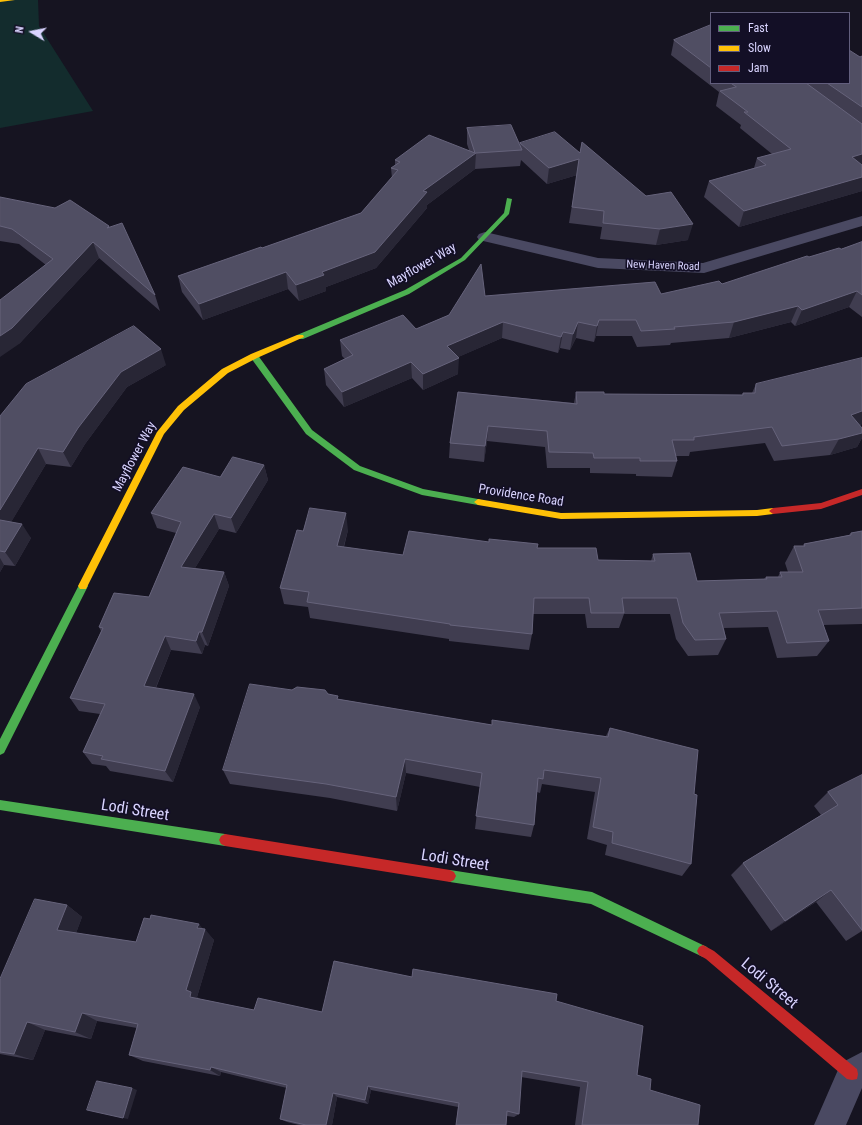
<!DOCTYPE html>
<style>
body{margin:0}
#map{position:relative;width:862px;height:1125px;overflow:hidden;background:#161421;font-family:"Roboto Condensed",sans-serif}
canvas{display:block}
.legend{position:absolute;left:710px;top:12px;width:140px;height:72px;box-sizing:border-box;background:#130f26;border:1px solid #625e7d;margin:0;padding:5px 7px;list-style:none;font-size:12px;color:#d9d4ff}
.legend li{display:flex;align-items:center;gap:8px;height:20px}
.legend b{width:20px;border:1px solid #625e7d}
.north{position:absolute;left:12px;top:12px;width:40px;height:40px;-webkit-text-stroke:3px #130f26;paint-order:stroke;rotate:280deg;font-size:11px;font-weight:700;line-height:16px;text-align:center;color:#d9d4ff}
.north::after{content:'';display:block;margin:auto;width:14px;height:18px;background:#d9d4ff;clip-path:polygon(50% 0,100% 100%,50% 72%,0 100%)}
</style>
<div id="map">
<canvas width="862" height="1125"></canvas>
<ul class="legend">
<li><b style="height:5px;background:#4caf50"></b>Fast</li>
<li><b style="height:5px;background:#ffc107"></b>Slow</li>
<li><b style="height:5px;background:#c62828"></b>Jam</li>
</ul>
<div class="north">N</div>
</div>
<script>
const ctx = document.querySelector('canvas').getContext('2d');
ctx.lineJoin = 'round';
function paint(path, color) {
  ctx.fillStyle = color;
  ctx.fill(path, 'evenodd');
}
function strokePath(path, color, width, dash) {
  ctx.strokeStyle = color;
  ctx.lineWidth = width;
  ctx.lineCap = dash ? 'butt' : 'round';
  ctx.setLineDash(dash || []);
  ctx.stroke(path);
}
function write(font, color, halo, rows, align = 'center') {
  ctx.font = font + ' "Roboto Condensed",sans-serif';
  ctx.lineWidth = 3.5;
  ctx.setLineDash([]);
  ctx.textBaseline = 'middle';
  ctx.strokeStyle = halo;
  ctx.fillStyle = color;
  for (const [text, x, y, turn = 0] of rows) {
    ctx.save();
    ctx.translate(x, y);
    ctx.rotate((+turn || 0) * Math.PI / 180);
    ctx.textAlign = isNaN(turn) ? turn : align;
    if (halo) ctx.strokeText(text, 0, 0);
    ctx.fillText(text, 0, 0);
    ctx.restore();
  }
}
paint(new Path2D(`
 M 0,0 L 38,0 L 39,26 L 93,111 L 0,128 Z`), '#132c2d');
paint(new Path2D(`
 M 862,216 L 862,226 L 704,273 L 598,268 L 479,240 L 477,237 L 479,234 L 485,232 L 598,258 L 703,263 Z
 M 862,1052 L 862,1088 L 846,1125 L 814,1125 L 841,1063 Z`), '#4a4962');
paint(new Path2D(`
 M 507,198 L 512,199 L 509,214 L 465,260 L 409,294 L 303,339 L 297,339 L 297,335 L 405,290 L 461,258 L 504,213 Z
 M 251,354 L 257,354 L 312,430 L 360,466 L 423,489 L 478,499 L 481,500 L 482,502 L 481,504 L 478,505 L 422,495 L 354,470 L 306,434 L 251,358 Z
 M 83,582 L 86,583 L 88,586 L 4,753 L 0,755 L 0,739 L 80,583 Z
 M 0,800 L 225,834 L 229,836 L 231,840 L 229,844 L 225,846 L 0,810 Z
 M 450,870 L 592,892 L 707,947 L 709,951 L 707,955 L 703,957 L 591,904 L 450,882 L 446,880 L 444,876 L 446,872 Z`), '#4caf50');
paint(new Path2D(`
 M 0,0 L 15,0 L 0,2 Z
 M 297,335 L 303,335 L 304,337 L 257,358 L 228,373 L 184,410 L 164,434 L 86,589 L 80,589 L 78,586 L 157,432 L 178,406 L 222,369 L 251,354 Z
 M 478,499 L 561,513 L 757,510 L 773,508 L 777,511 L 773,514 L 757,516 L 561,519 L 478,505 L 474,502 Z`), '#ffc107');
paint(new Path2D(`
 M 862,489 L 862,495 L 821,509 L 773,514 L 769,511 L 773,508 L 821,503 Z
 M 225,834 L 450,870 L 454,872 L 456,876 L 454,880 L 450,882 L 225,846 L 221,844 L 219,840 L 221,836 Z
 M 703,945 L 714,951 L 857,1069 L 858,1074 L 857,1079 L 852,1080 L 847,1079 L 706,959 L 699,955 L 697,951 L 699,947 Z`), '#c62828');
paint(new Path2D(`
 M 711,25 L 711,83 L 849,83 L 860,57 L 862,56 L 862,191 L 739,227 L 704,197 L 709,181 L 754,168 L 757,158 L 772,154 L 740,128 L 741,125 L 716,106 L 719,92 L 671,55 L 674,40 Z
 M 467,128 L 520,145 L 520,143 L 580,153 L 688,240 L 656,245 L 600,239 L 602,227 L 569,223 L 577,175 L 547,184 L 521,160 L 520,166 L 475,169 L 427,205 L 427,208 L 376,268 L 326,287 L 326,291 L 299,301 L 288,289 L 203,320 L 182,292 L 178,276 L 262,248 L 361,213 L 392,178 L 391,168 L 395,165 L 395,160 L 469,150 L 467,144 Z
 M 0,197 L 109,226 L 155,295 L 160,311 L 99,258 L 19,344 L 46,265 L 19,244 L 0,241 Z
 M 862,242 L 862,317 L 849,307 L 795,326 L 791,322 L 729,338 L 671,343 L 670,345 L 637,347 L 632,336 L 596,336 L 594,342 L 576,338 L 570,350 L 560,348 L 558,353 L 502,338 L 458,357 L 458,374 L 423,390 L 412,378 L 344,407 L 326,385 L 324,369 L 345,359 L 342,356 L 340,340 L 416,329 L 449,315 L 485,296 L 661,294 L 722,284 L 809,257 L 841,249 Z
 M 862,358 L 862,424 L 860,425 L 862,428 L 862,438 L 857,447 L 830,455 L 774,461 L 765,443 L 690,452 L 689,456 L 676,456 L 677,461 L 672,477 L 636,476 L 636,474 L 590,473 L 590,468 L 547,468 L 545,447 L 487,441 L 484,462 L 449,458 L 450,443 L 458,392 L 574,403 L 576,392 L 604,394 L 742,395 L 743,393 L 752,393 L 756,384 Z
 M 166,365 L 127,387 L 85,444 L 71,467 L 46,464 L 11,522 L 31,538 L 15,566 L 4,565 L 0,572 L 0,416 Z
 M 264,465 L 268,480 L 236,533 L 219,529 L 195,568 L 224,572 L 229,586 L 208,646 L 205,645 L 202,654 L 171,650 L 156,688 L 200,707 L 173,782 L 110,771 L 106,766 L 92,764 L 83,752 L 100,714 L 79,711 L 70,698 L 101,631 L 99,627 L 149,597 L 176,533 L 157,528 L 151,513 L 220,477 Z
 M 348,530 L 344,547 L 403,555 L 537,548 L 598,560 L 651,561 L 653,554 L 697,581 L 764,579 L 766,577 L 778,577 L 780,572 L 788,572 L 785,563 L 794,546 L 803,546 L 804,544 L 849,535 L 851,533 L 862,531 L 862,624 L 823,625 L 829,641 L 817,656 L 777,658 L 768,627 L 724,628 L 726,639 L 718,655 L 688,656 L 676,639 L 670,614 L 624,614 L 619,628 L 587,628 L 585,614 L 533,614 L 532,634 L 529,650 L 449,641 L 449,639 L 310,618 L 308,607 L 284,604 L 280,588 L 303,531 Z
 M 292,690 L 328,694 L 338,699 L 492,725 L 606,736 L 610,728 L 694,794 L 691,864 L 682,876 L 605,855 L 607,845 L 587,839 L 595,792 L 542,784 L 540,793 L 537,792 L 534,825 L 531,837 L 475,829 L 480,787 L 406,773 L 397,811 L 330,798 L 230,784 L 223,770 Z
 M 862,775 L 862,931 L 846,941 L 816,902 L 771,931 L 731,875 L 743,863 L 821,815 L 814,806 L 828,792 Z
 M 67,905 L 82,917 L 76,933 L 136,942 L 203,929 L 214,940 L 197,997 L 200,999 L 254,1010 L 322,1012 L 412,977 L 556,1001 L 637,1075 L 650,1090 L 698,1125 L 575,1125 L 580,1087 L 521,1077 L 519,1114 L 514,1117 L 507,1116 L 506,1125 L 456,1125 L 458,1107 L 371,1090 L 368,1104 L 337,1097 L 332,1125 L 299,1125 L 287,1122 L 280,1119 L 287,1088 L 221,1072 L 220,1076 L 143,1061 L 129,1055 L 137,1028 L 97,1021 L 91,1039 L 45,1030 L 33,1060 L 0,1054 L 0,979 Z`), '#403d50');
paint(new Path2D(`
 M 476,153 L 475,169 L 427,205 L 427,208 L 376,268 L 326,287 L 326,291 L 299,301 L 296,285 L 322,272 L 423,191 Z
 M 862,154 L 862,168 L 852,157 Z
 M 579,159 L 577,175 L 547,184 L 549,168 Z
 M 862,177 L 862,191 L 739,227 L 744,211 Z
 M 693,224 L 688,240 L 656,245 L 660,229 Z
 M 93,242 L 99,258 L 19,344 L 0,357 L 0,336 Z
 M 286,272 L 288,289 L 203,320 L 199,304 Z
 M 857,291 L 849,307 L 795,326 L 802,310 Z
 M 798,306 L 791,322 L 729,338 L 734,322 Z
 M 599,320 L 596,336 L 594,342 L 597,326 Z
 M 503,322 L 502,338 L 447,362 L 447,346 Z
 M 578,322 L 576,338 L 570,350 L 573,334 Z
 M 563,332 L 560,348 L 558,353 L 561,337 Z
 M 161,349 L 166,365 L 127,387 L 85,444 L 71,467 L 63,452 L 78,428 L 121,372 Z
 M 459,358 L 458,374 L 423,390 L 423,374 Z
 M 411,362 L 412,378 L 344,407 L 342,392 Z
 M 862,411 L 862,424 L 842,430 L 851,415 Z
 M 488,426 L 487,441 L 484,462 L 485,446 Z
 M 862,433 L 862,438 L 857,447 L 830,455 L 839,439 Z
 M 38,448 L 46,464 L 4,534 L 0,529 L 0,510 Z
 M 264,465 L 268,480 L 236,533 L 231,518 Z
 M 346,513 L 348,530 L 339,563 L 337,546 Z
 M 214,514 L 219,529 L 187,581 L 181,567 Z
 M 22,524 L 31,538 L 15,566 L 5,552 Z
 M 0,558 L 4,565 L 0,572 Z
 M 224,572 L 229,586 L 208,646 L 202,632 Z
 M 199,632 L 205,645 L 202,654 L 196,641 Z
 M 165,636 L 171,650 L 151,699 L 144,686 Z
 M 194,694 L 200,707 L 173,782 L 165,771 Z
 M 405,759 L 406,773 L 397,811 L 396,797 Z
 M 831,890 L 816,902 L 771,931 L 785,921 Z
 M 67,905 L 82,917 L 73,941 L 57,930 Z
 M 199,924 L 204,930 L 205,929 L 214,940 L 197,997 L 202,1000 L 190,997 L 186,990 Z
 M 82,1013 L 97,1021 L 91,1039 L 75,1032 Z
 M 27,1022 L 45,1030 L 33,1060 L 14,1054 Z
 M 211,1067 L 221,1072 L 220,1076 L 210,1070 Z
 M 368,1086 L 371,1090 L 368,1104 L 365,1100 Z
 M 132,1088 L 137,1090 L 128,1119 L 123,1118 Z
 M 333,1093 L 337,1097 L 332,1125 L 326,1125 Z`), '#282635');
const building = new Path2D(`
 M 711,25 L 711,68 L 674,40 Z
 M 849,50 L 860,57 L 862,56 L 862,107 L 827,83 L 849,83 Z
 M 731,83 L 806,83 L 862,124 L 862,154 L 852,157 L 862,165 L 862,177 L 744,211 L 709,181 L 766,165 L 757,158 L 791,149 L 744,112 L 748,112 L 720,91 L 736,87 Z
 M 511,125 L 522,150 L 476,153 L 423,191 L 427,192 L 375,252 L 322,272 L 324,275 L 296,285 L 286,272 L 199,304 L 178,276 L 261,247 L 262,248 L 361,213 L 398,170 L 391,168 L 400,162 L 395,160 L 429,135 L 475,153 L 467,128 Z
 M 555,132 L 580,153 L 582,142 L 646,196 L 671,192 L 693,224 L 660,229 L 603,223 L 604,211 L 572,207 L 579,159 L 549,168 L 520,143 Z
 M 0,197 L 55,208 L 70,200 L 109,226 L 107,228 L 122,223 L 155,295 L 93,242 L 12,328 L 0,336 L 0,300 L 53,259 L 12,229 L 0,226 Z
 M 862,242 L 862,295 L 857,291 L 802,310 L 798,306 L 734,322 L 674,327 L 675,329 L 641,331 L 636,320 L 599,320 L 597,326 L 578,322 L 573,334 L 563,332 L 561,337 L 503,322 L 447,346 L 459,358 L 423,374 L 411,362 L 342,392 L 324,369 L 353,355 L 340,340 L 403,315 L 416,329 L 449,315 L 481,264 L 485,296 L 655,282 L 661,294 L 719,281 L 722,284 L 807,256 L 809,257 L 839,248 L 841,249 Z
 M 134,326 L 161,349 L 121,372 L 78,428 L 63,452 L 38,448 L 0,510 L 0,416 L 26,384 Z
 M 862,358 L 862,411 L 851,415 L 862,428 L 862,433 L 839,439 L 782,446 L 772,427 L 694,437 L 694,440 L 672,440 L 677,461 L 640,461 L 640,458 L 594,458 L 593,453 L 549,452 L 547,431 L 488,426 L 485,446 L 450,443 L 458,392 L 577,404 L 576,392 L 604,392 L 604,394 L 743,395 L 743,393 L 755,393 L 756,384 Z
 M 233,457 L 264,465 L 231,518 L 214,514 L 181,567 L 224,572 L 202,632 L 199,632 L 196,641 L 165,636 L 144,686 L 194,694 L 165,771 L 101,759 L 103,756 L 83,752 L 105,704 L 70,698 L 103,628 L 99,627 L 114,593 L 149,597 L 181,522 L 151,513 L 183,467 L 220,477 Z
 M 310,508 L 346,513 L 337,546 L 403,555 L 409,531 L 489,542 L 489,539 L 538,544 L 537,548 L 596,548 L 598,560 L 655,561 L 653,554 L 690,553 L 697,581 L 767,579 L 766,577 L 782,577 L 780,572 L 803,572 L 794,546 L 805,546 L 804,544 L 851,535 L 851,533 L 862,531 L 862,608 L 818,610 L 829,641 L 787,643 L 777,611 L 719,613 L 726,639 L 695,640 L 683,623 L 677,598 L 622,598 L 624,613 L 591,613 L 589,598 L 534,598 L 532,634 L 450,625 L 450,624 L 307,602 L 309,592 L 280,588 L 297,530 L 303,531 Z
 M 0,520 L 22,524 L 5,552 L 0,551 Z
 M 250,684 L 292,690 L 297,687 L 325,690 L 328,694 L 338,696 L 337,699 L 492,725 L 492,720 L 608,737 L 610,728 L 698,750 L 694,794 L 697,795 L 691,864 L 612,843 L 613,832 L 593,827 L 601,778 L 544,770 L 543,779 L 538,778 L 534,825 L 476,816 L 482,773 L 405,759 L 396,797 L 326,784 L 223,770 Z
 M 862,775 L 862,930 L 831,890 L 785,921 L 743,863 L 838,805 L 828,792 Z
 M 35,899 L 67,905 L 57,930 L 136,942 L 144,918 L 150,919 L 151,915 L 199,924 L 197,928 L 205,929 L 186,990 L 191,992 L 190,997 L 254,1010 L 258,998 L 322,1012 L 334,961 L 412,977 L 413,969 L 557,994 L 556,1001 L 643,1026 L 637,1075 L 651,1079 L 650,1090 L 700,1105 L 698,1125 L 582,1125 L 588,1082 L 522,1071 L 519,1114 L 507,1111 L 506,1125 L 456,1125 L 459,1103 L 368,1086 L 365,1100 L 333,1093 L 326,1125 L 306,1125 L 280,1119 L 287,1085 L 211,1067 L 210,1070 L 129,1055 L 138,1024 L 82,1013 L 75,1032 L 27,1022 L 14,1054 L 0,1052 L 0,979 Z
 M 97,1081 L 132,1088 L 123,1118 L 87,1110 Z`);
paint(building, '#504e63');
strokePath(building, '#66637b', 1);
write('11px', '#d9d4ff', '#130f26', [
 ["New Haven Road",663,266,2]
]);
write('13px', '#d9d4ff', '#130f26', [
 ["Mayflower Way",422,266,-30],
 ["Mayflower Way",135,457,-62],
 ["Providence Road",521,496,9]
]);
write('16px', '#d9d4ff', '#130f26', [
 ["Lodi Street",135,811,9],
 ["Lodi Street",455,861,9],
 ["Lodi Street",769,984,40]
]);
</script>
